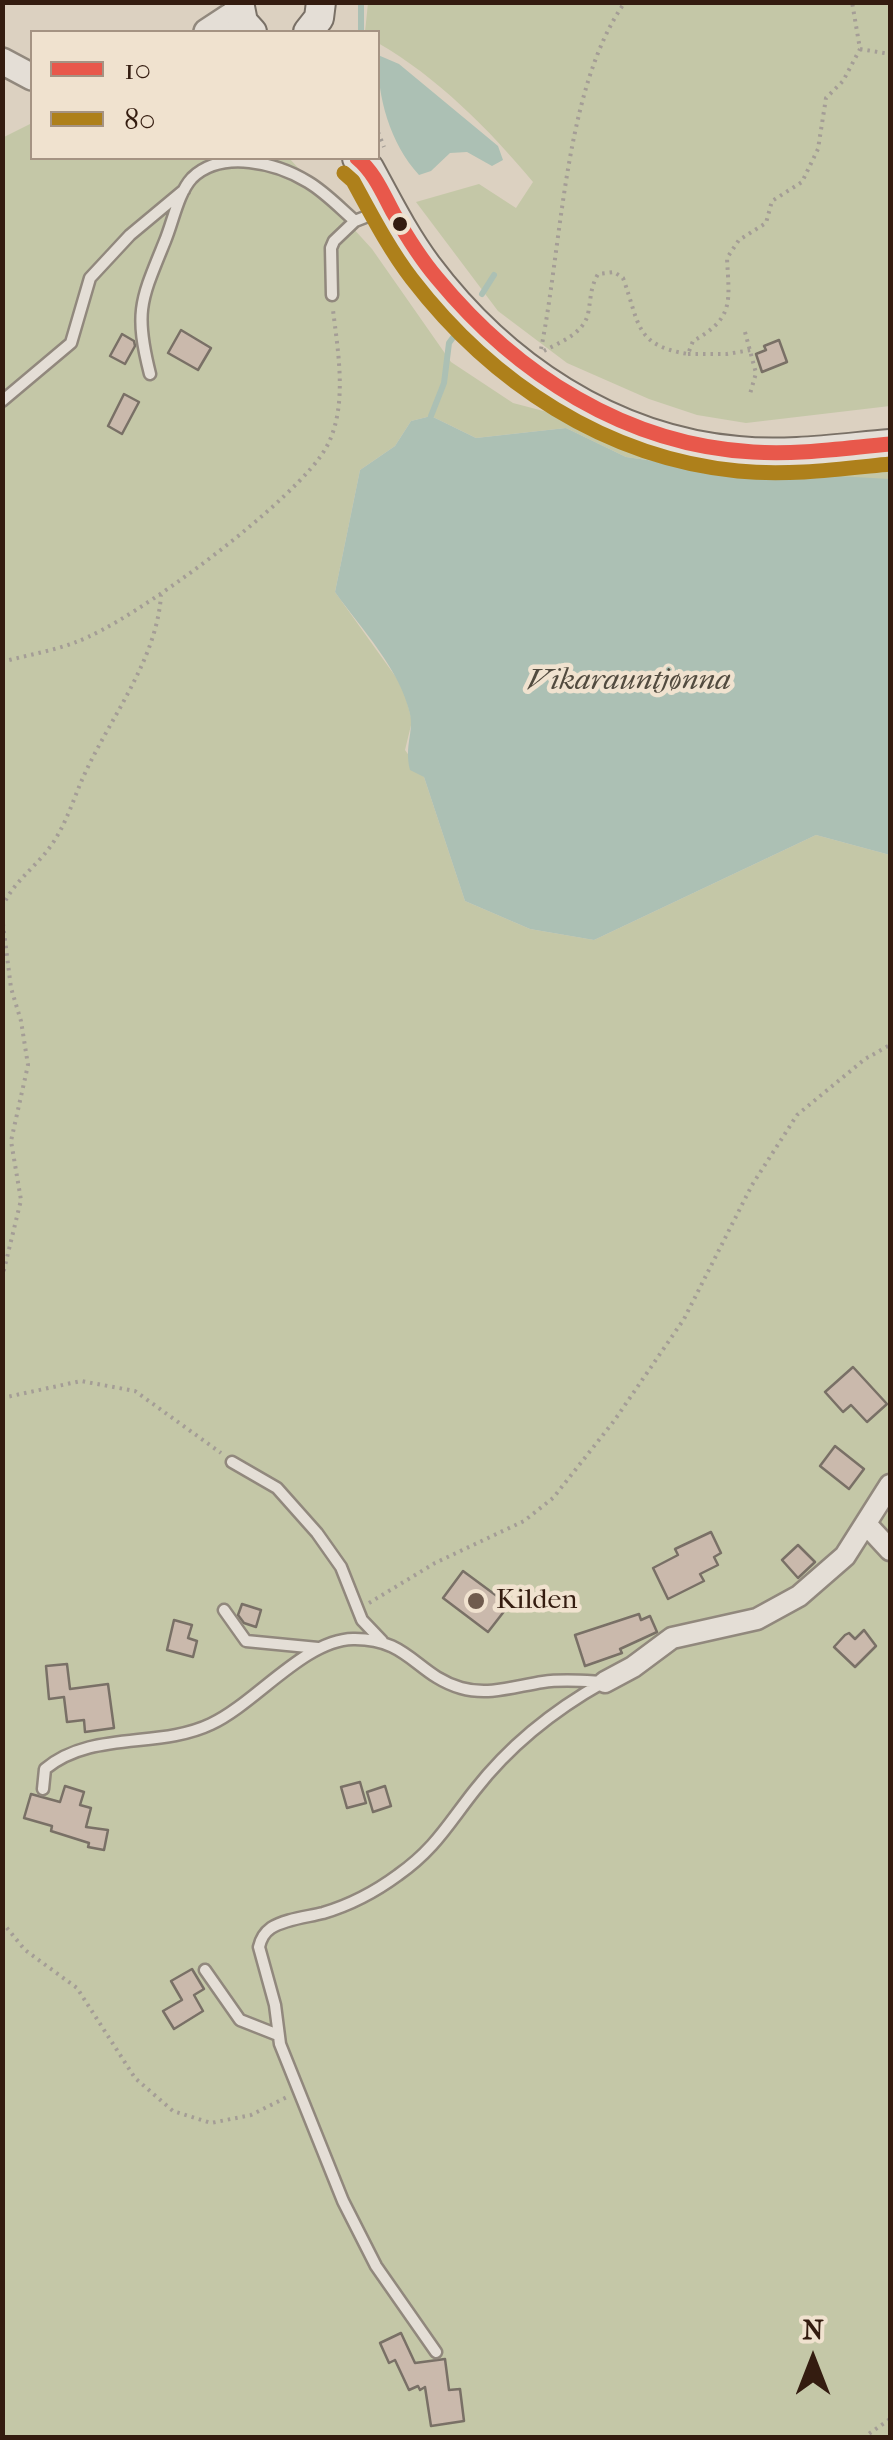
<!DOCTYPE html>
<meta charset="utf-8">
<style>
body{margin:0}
#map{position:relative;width:893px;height:2440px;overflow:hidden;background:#dcd1c1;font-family:"IM FELL French Canon",serif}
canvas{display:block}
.frame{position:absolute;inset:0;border:5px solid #341c10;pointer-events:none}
.legend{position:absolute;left:30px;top:30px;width:350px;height:130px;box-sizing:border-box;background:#f0e2cf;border:2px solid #a59383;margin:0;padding:12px 18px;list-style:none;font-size:30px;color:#341c10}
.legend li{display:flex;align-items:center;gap:20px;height:50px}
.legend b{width:50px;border:2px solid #a59383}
.north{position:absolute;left:763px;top:2310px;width:100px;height:100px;-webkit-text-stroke:8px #f0e2cf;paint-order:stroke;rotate:0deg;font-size:28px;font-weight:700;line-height:40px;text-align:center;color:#341c10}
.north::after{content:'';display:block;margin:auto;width:35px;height:45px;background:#341c10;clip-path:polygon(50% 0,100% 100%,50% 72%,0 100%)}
</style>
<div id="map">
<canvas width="893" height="2440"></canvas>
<div class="frame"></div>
<ul class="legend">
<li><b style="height:12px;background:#e8584b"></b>10</li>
<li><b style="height:12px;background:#ae801b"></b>80</li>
</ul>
<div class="north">N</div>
</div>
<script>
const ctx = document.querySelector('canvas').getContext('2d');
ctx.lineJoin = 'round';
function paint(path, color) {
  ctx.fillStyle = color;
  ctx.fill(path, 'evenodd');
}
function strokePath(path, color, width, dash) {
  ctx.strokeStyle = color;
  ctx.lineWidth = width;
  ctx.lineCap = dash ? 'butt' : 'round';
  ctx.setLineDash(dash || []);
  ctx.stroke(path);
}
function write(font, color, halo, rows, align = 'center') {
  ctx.font = font + ' "IM FELL French Canon",serif';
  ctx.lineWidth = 9;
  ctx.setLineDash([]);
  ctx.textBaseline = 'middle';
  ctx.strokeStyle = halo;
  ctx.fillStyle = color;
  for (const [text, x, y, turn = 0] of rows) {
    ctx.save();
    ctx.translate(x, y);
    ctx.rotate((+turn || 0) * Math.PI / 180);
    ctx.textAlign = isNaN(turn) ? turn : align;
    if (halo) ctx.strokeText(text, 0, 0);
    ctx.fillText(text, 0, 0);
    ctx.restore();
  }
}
paint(new Path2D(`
 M 368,3 L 890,3 L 890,406 L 746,423 L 697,415 L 649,399 L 567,363 L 498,311 L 416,202 L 479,184 L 516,208 L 533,182 C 489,129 437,77 378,43 L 378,32 L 365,32 Z
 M 32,123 L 32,158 L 289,158 L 372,249 L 451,362 L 513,403 L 734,461 L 890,464 L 890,479 L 878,480 L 710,469 L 626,457 L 566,428 L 476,438 L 431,416 L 411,421 L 395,446 L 360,470 L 335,592 L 403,687 L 412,721 L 405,750 L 424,777 L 465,901 L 530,929 L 594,940 L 816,835 L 890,855 L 890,2437 L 3,2437 L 2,138 Z`), '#c4c7a7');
paint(new Path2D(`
 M 378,55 L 399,64 L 498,146 L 503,160 L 492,166 L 467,152 L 450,153 L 431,171 L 419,175 C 390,143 377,97 378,55 Z
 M 431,416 L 476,438 L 566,428 L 626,457 L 710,469 L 890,479 L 890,855 L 816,835 L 594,940 L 530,929 L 465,901 L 424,777 L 410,770 C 404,745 414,733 410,714 C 400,669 362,630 335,592 L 360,470 L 395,446 L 411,421 Z`), '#acc0b4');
strokePath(new Path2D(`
 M 361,32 L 361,2
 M 482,294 L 494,275
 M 431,416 L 444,383 L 449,343 L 460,328`), '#acc0b4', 6);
const building = new Path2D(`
 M 181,330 L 211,348 L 198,370 L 168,353 Z
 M 122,334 L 134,341 L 135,346 L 125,364 L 110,356 Z
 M 779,340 L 787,362 L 762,372 L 756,354 L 766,350 L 764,346 Z
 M 124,394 L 139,402 L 122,434 L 108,426 Z
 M 853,1367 L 887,1404 L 867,1422 L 851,1405 L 843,1412 L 825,1392 Z
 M 835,1446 L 864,1469 L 849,1489 L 820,1466 Z
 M 711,1532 L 721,1553 L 714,1557 L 718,1565 L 700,1574 L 704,1581 L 668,1599 L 653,1568 L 678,1555 L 675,1549 Z
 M 798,1545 L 815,1562 L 798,1578 L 782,1560 Z
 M 463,1571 L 509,1605 L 488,1632 L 443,1598 Z
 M 242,1604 L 261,1610 L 256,1627 L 244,1623 L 238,1615 Z
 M 639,1614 L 641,1620 L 650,1616 L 657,1632 L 620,1649 L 622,1653 L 585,1666 L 575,1635 Z
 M 174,1620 L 192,1625 L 188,1638 L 197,1641 L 193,1657 L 167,1650 Z
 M 864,1630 L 876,1646 L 855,1667 L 834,1647 L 845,1635 L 849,1633 L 855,1639 Z
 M 67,1664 L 70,1689 L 108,1684 L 114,1728 L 85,1732 L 84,1720 L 67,1722 L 64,1697 L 49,1699 L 46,1666 Z
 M 360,1782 L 366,1803 L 347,1808 L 341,1787 Z
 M 65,1786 L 84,1792 L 80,1805 L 91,1808 L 86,1827 L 108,1830 L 104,1850 L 88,1847 L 89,1843 L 51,1831 L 52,1826 L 24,1818 L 31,1794 L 60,1802 Z
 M 385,1786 L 391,1806 L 373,1812 L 367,1792 Z
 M 192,1969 L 204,1989 L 194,1995 L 203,2011 L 174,2029 L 163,2011 L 182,2000 L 171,1981 Z
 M 401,2333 L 415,2363 L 445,2359 L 449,2390 L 460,2389 L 464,2421 L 431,2426 L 425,2387 L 420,2390 L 418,2386 L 409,2390 L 395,2360 L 389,2363 L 380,2343 Z`);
paint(building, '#cab9ac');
strokePath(building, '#797066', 2.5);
const service = new Path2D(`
 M 332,295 L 331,248 L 334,241 L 355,221
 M 150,374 C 134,311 141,300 165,241 C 173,222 178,193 192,178 C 222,149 277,163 308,182 C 325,192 340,208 355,221 L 388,208
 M 2,401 L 71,343 L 90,278 L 130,235 L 184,190
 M 232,1462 L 277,1488 L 317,1533 L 341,1567 L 362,1620 L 382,1641
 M 224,1610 L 246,1641 L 318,1648
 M 43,1789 L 45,1769 C 92,1730 159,1749 211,1724 C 256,1703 304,1640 353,1639 C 409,1638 416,1675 461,1688 C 489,1696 516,1686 543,1682 C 563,1679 584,1681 604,1682
 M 205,1970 L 240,2020 L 278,2035
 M 436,2352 L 376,2266 L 343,2201 L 280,2044 L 275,2005 L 259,1947 C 261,1938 264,1933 271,1928 C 285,1919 307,1917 323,1913 C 350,1905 375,1892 398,1875 C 435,1849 448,1824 475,1790 C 510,1745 554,1710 604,1682`);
const minor = new Path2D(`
 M 866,1524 L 890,1550
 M 605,1682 L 633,1667 L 672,1638 L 757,1619 L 799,1596 L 845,1556 L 890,1485`);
const tertiary = new Path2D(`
 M 207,32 L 239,11
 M 2,61 L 32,77`);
const secondary = new Path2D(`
 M 239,2 L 243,22 L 252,32
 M 308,32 L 319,18 L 321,2
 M 357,158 L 369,168 C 387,201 404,235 427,266 C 502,366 612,440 738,451 C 788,456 841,448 890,444`);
strokePath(service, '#91887d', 15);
strokePath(minor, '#91887d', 25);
strokePath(tertiary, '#91887d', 30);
strokePath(secondary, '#797066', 32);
strokePath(new Path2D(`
 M 860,49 L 890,54
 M 378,132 L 384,147
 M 745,332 L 756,373 L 750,394
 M 541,349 C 562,246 564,88 625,2
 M 544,351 C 560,342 583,334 588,314 C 591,299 590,288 598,274 L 614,272 L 623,278 C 640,324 634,345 688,354 L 693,341 C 735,318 729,301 727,258 L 739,240 L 766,223 L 772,201 L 802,182 L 818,149 L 826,98 L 843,81 L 860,49 L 852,2
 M 688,354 L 727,354 L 751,350
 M 2,662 C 27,655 53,651 76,642 C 133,622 300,498 327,446 C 348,406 338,352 333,310
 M 2,907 C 15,880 33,870 50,847 C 67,824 74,796 86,771 C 113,714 157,658 161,595
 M 2,916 L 11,988 L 21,1021 L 28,1065 L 11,1141 L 21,1200 L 2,1278
 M 2,1398 L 81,1381 L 135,1391 L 221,1453
 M 369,1603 L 435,1563 L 524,1521 L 553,1498 L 614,1421 L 684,1319 L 752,1185 L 797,1115 L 865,1059 L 890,1045
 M 2,1922 L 25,1950 L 77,1988 L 135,2078 L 173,2111 L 211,2123 L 251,2115 L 287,2097
 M 863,2438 L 890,2419`), '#a49d96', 4, [2.5, 5]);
strokePath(service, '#e4ded6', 10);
strokePath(minor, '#e4ded6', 20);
strokePath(tertiary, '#e4ded6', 25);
strokePath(secondary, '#e4ded6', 28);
strokePath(new Path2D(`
 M 357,158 C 375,173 383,194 394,214 C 407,237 420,258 437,278 C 516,374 626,445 753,452 C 799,455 845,448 890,444`), '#e8584b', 15);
strokePath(new Path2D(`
 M 344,173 L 353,181 C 371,214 389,249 412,279 C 492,383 606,458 738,471 C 789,476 840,469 890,464`), '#ae801b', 15);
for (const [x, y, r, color] of [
 [400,224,9,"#341c10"],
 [476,1601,10,"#6f5b4e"]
]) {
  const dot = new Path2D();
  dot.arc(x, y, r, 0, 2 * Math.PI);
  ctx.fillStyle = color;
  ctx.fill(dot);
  strokePath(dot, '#f0e2cf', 4);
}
write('28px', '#341c10', '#f0e2cf', [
 ["Kilden",496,1601]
], 'left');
write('italic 30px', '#524b3f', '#f0e2cf', [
 ["Vikarauntjønna",629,682]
]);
</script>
